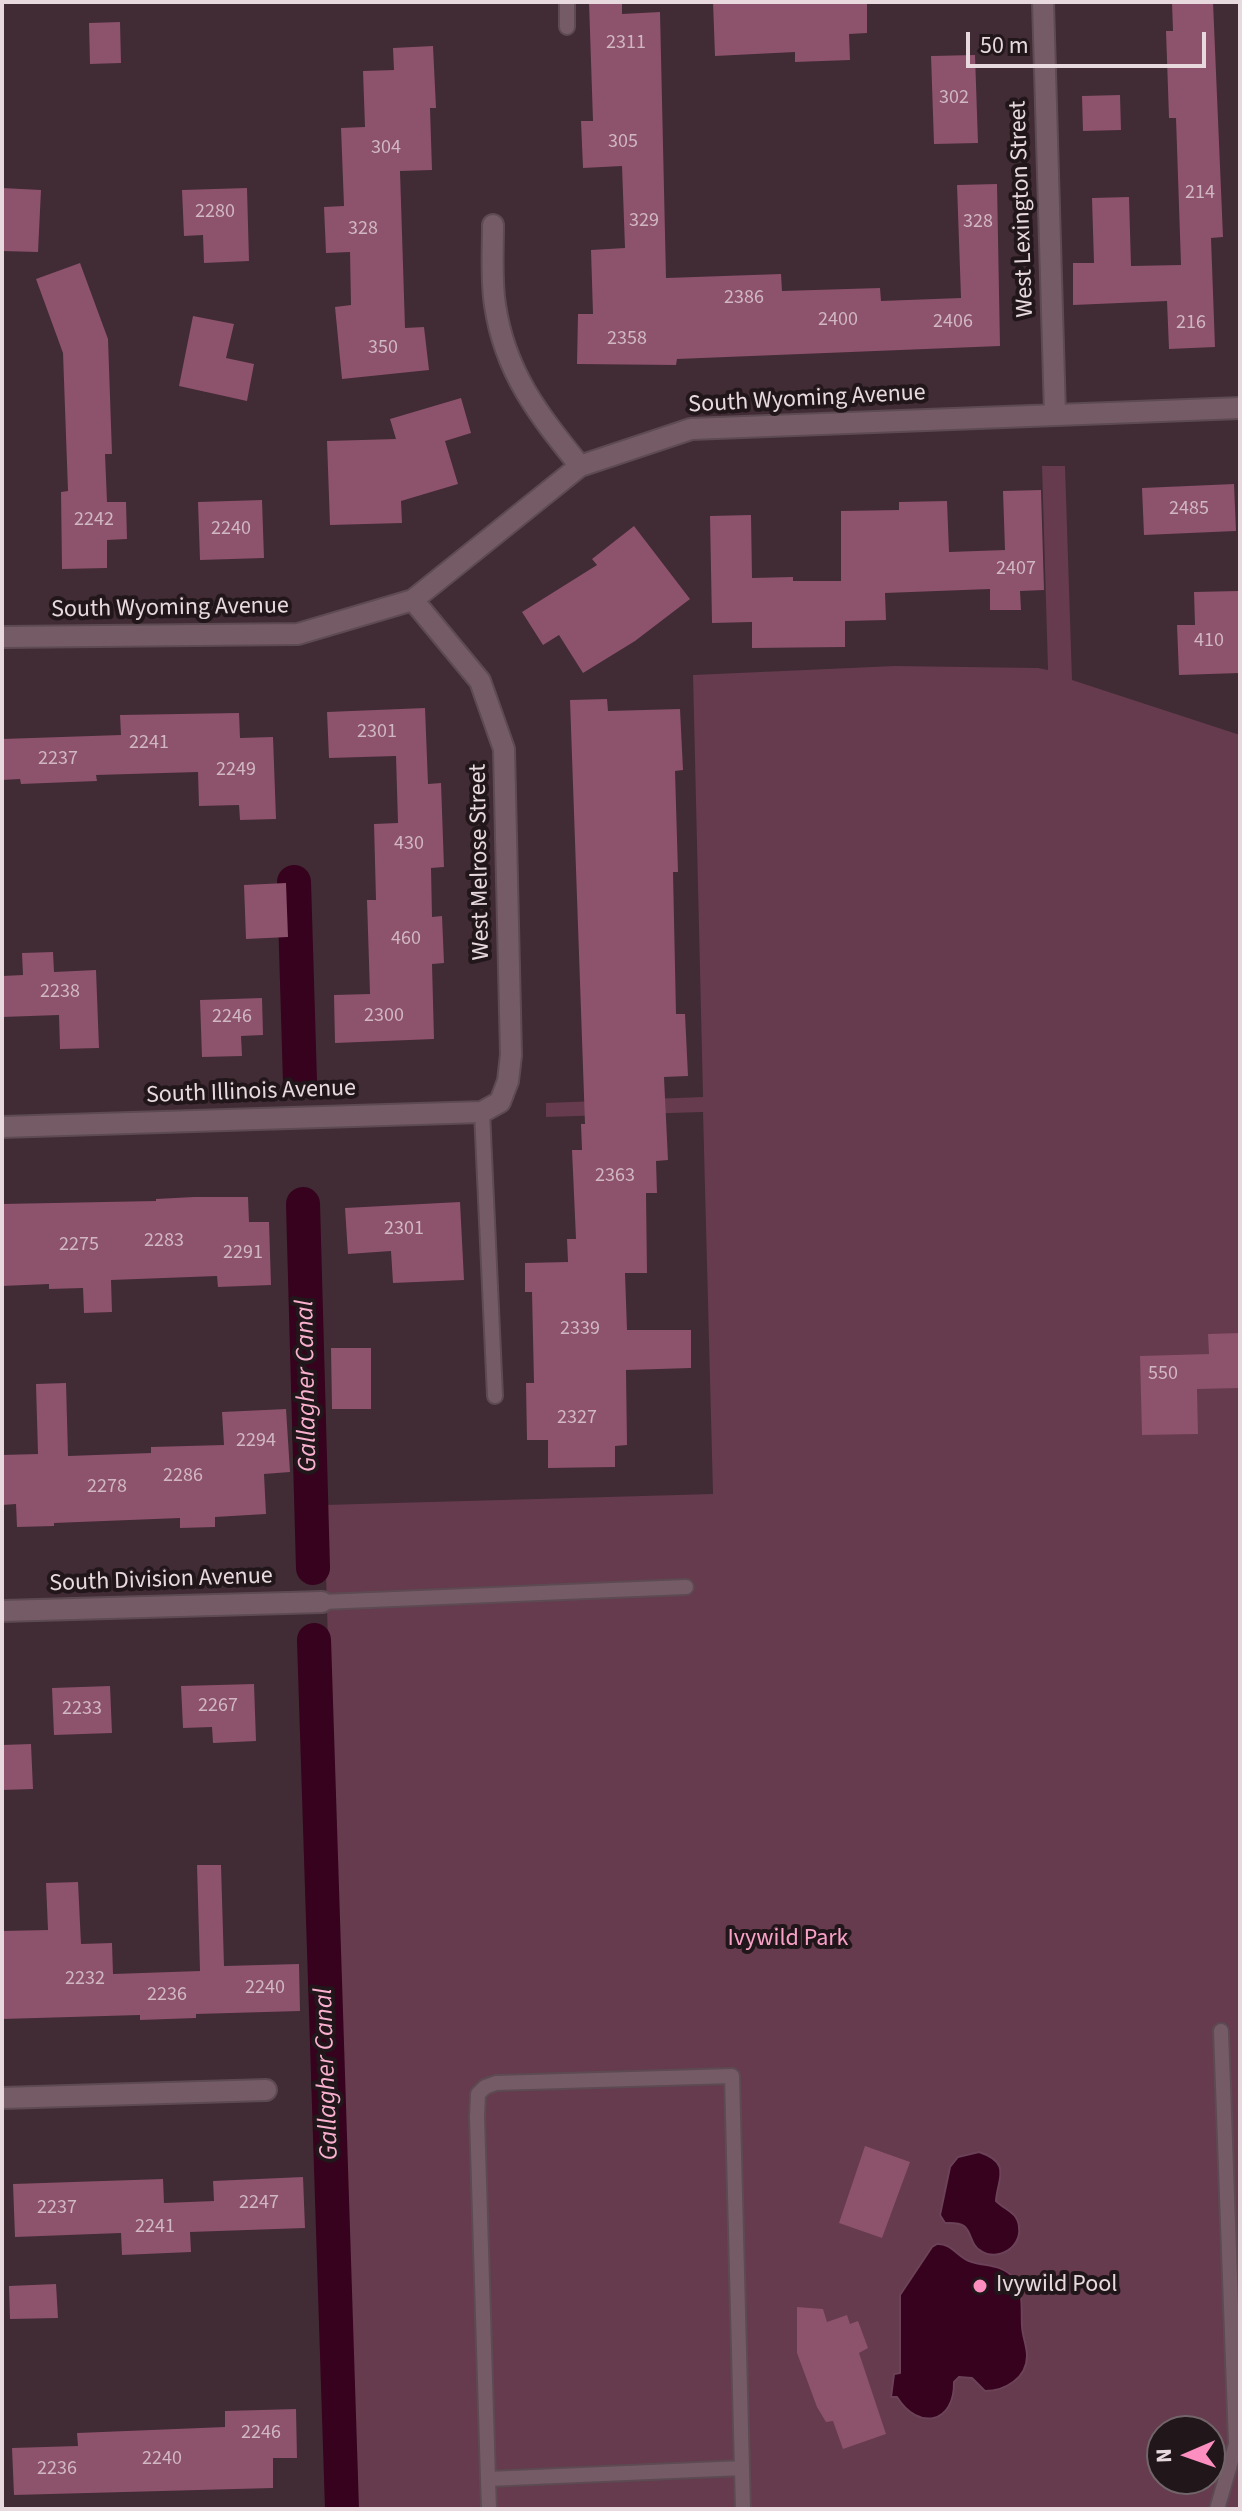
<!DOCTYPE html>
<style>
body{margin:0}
#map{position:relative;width:1242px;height:2511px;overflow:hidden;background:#412b34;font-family:"Source Sans 3",sans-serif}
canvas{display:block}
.frame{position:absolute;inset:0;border:4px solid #e8d9de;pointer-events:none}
.north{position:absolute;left:1146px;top:2415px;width:80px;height:80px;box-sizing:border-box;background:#21171b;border:2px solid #716569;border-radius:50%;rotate:268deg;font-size:22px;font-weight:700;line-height:32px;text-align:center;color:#e8d9de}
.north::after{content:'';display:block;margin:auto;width:28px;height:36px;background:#fd8ec0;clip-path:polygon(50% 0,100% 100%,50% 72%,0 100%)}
.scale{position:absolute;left:966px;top:32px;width:240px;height:36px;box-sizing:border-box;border:4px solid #e8d9de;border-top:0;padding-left:10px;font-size:24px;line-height:28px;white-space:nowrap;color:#e8d9de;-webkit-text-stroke:6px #21171b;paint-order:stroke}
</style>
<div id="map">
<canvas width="1242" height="2511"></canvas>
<div class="frame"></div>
<div class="north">N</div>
<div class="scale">50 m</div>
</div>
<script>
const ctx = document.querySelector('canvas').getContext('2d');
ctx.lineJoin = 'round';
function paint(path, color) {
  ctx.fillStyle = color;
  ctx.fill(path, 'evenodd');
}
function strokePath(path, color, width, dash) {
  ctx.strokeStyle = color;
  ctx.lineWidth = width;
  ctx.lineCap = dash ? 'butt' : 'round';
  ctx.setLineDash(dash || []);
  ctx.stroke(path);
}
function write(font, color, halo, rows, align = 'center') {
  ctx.font = font + ' "Source Sans 3",sans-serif';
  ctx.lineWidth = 8;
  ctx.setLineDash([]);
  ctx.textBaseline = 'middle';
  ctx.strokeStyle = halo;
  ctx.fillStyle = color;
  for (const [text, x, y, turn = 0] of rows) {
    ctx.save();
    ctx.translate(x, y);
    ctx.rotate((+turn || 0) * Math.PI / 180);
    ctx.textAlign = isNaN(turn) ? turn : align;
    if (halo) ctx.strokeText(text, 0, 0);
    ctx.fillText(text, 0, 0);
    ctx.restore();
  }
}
paint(new Path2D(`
 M 1042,466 L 1065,466 L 1072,680 L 1240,735 L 1240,2509 L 353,2509 L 324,1505 L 713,1494 L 703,1112 L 546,1117 L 546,1103 L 703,1097 L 693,675 L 895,666 L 1038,668 L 1048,670 ZM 1162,2431 L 1210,2431 L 1210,2479 L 1162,2479 Z`), '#653b4d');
const water = new Path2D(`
 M 979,2152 C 1013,2163 997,2180 996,2201 C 1005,2210 1018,2212 1019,2227 C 1022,2247 998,2262 981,2251 C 970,2245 972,2232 964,2226 C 958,2222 951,2223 945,2223 L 940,2215 L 950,2167 L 958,2157 Z
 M 937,2244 C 951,2243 957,2256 969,2261 C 984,2267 1001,2263 1014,2278 C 1024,2289 1021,2311 1022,2325 C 1022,2336 1027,2345 1027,2356 C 1027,2378 1005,2391 985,2391 L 972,2378 L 959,2377 L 954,2382 C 955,2424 918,2431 897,2397 L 891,2397 L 894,2374 L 900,2373 L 900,2295 L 932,2247 Z`);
paint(water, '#36021e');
strokePath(water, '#6b4258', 2);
strokePath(new Path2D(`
 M 294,882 L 300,1082
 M 303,1204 L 313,1568
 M 314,1640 L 342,2509`), '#36021e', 34);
paint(new Path2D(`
 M 589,2 L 622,2 L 622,14 L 660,12 L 666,278 L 781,274 L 782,291 L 880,288 L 881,301 L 961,298 L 957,185 L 997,184 L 1000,346 L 677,359 L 676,365 L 577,364 L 578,314 L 593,314 L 591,250 L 625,248 L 622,166 L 583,168 L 581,121 L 593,121 Z
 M 713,2 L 867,2 L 867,33 L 849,34 L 850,60 L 795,62 L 795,52 L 715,56 Z
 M 1172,2 L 1213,2 L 1223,237 L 1211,238 L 1215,347 L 1169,349 L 1167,301 L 1073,305 L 1073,263 L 1094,263 L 1092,198 L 1129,197 L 1131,266 L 1181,265 L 1176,118 L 1169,118 L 1166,31 L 1173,31 Z
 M 120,22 L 121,63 L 90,64 L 89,23 Z
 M 433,46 L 436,108 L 430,108 L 432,170 L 400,171 L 405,328 L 424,327 L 429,370 L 342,379 L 335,307 L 351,305 L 350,252 L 326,253 L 324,207 L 344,206 L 341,128 L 365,127 L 363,71 L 394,70 L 393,48 Z
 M 975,55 L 978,143 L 934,144 L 931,56 Z
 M 1120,95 L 1121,130 L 1083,131 L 1082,96 Z
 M 2,188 L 41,190 L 38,252 L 2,251 Z
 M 247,188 L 249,261 L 204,263 L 203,235 L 184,236 L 182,190 Z
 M 80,263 L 108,339 L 112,454 L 105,454 L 107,502 L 126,502 L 127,539 L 107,540 L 107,568 L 62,569 L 61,492 L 68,491 L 63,353 L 36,279 Z
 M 193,316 L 234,324 L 226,358 L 254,364 L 247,401 L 179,386 Z
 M 461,398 L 471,433 L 445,441 L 458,484 L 401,501 L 402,523 L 330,525 L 327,441 L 396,439 L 390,419 Z
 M 1234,484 L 1236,531 L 1144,535 L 1142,488 Z
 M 1041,490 L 1044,590 L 1020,591 L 1021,610 L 990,610 L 990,589 L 885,593 L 886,620 L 845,621 L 845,647 L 752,648 L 752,622 L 712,623 L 710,516 L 751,515 L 752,578 L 793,577 L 793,581 L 841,581 L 841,511 L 899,510 L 899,502 L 947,501 L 949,552 L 1005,550 L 1003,491 Z
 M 262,500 L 264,558 L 200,560 L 198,502 Z
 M 634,526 L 690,599 L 635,641 L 583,673 L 559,635 L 543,645 L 522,612 L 597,565 L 592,559 Z
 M 1238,591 L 1240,673 L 1179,675 L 1177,625 L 1195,625 L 1194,592 Z
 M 607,699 L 608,711 L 680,709 L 683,770 L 675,771 L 678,872 L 673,872 L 676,1014 L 685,1014 L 688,1076 L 664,1077 L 668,1160 L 656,1161 L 657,1193 L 646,1193 L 647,1273 L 625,1273 L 627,1330 L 691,1330 L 691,1368 L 626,1370 L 627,1445 L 615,1446 L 615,1467 L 548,1468 L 548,1440 L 527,1440 L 526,1383 L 534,1383 L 532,1292 L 525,1292 L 525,1263 L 568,1262 L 567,1239 L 576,1239 L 572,1150 L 582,1150 L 581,1124 L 585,1124 L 570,700 Z
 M 425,708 L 428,784 L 441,783 L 444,867 L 431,868 L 432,917 L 442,916 L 444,963 L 432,964 L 434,1039 L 335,1043 L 334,995 L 370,994 L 367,900 L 376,900 L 374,824 L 398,823 L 396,756 L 329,758 L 327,712 Z
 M 239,713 L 240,738 L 273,737 L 276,819 L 240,820 L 239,805 L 199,806 L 198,772 L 96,775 L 97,781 L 21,784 L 20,779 L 2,780 L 2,739 L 121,735 L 120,715 Z
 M 286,883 L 288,937 L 246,939 L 244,885 Z
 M 53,952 L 54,972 L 96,970 L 99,1048 L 60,1049 L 59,1015 L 2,1017 L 2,976 L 23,975 L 22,953 Z
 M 262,998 L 263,1035 L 241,1036 L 242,1056 L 202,1057 L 200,1000 Z
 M 194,1197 L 248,1197 L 249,1222 L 269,1222 L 271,1285 L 218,1287 L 217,1276 L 111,1280 L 112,1312 L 84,1313 L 83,1288 L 49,1289 L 49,1284 L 2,1286 L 2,1204 L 156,1201 L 156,1199 Z
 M 460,1202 L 464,1280 L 393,1283 L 391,1251 L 348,1254 L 345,1208 Z
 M 1240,1333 L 1240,1388 L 1197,1389 L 1198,1434 L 1142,1435 L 1140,1356 L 1209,1354 L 1208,1334 Z
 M 331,1348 L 371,1348 L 371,1409 L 332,1409 Z
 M 66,1383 L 68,1456 L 151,1453 L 151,1447 L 224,1445 L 222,1412 L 286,1409 L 290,1472 L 264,1474 L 266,1514 L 215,1517 L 215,1527 L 180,1528 L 180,1518 L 54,1523 L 54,1526 L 17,1527 L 16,1504 L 2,1505 L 2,1455 L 38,1454 L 36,1384 Z
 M 254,1684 L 256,1741 L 213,1743 L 212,1727 L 183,1728 L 181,1686 Z
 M 110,1686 L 112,1733 L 54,1735 L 52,1688 Z
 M 31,1744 L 33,1789 L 2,1790 L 2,1745 Z
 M 197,1865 L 221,1865 L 224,1966 L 299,1964 L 300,2011 L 196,2014 L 196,2018 L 140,2020 L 140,2015 L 2,2019 L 2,1931 L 48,1930 L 46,1883 L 78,1882 L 81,1944 L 112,1943 L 113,1974 L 200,1971 Z
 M 865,2146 L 910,2162 L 882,2238 L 839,2223 Z
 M 303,2177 L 305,2228 L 190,2232 L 191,2252 L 122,2255 L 121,2233 L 15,2237 L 13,2184 L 163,2179 L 164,2203 L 214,2201 L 213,2181 Z
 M 56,2284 L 58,2318 L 10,2319 L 9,2286 Z
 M 797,2307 L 823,2309 L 827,2322 L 847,2315 L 850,2324 L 858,2321 L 868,2348 L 859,2353 L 886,2434 L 843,2449 L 833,2421 L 826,2422 L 817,2407 L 797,2353 Z
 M 296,2409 L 297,2458 L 273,2458 L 273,2488 L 14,2495 L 12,2448 L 78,2446 L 77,2433 L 225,2427 L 225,2411 Z`), '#8d526c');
const service = new Path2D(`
 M 567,2 L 567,27
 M 482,1112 L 495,1396
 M 322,1602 L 686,1587
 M 742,2468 L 488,2479 L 477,2117 L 478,2094 L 485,2087 L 496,2083 L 732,2076 L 743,2509
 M 488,2479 L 489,2509
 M 1217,2509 L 1236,2444 L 1221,2031`);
const minor = new Path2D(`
 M 1043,2 L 1055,414
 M 493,225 C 493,251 491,280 495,305 C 505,373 539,415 580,466
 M 2,637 L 298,634 L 413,600 L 580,466 L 691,429 L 1240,408
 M 2,1127 L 482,1112 L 500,1102 L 508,1081 L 511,1055 L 504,749 L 480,681 L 413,600
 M 2,1611 L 322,1602
 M 2,2098 L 266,2090`);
strokePath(service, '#5d4a52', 18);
strokePath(minor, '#5d4a52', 24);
strokePath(service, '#755b65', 14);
strokePath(minor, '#755b65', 20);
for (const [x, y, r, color] of [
 [980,2286,8,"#fd8ec0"]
]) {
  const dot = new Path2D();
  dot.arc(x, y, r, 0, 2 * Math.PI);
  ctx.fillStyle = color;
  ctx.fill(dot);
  strokePath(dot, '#21171b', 3);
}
write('20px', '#d1b7c2', null, [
 ["2311",626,44],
 ["302",954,99],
 ["305",623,143],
 ["304",386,149],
 ["214",1200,194],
 ["2280",215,213],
 ["329",644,222],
 ["328",978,223],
 ["328",363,230],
 ["2386",744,299],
 ["2400",838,321],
 ["2406",953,323],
 ["216",1191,324],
 ["2358",627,340],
 ["350",383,349],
 ["2485",1189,510],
 ["2242",94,521],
 ["2240",231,530],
 ["2407",1016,570],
 ["410",1209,642],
 ["2301",377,733],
 ["2241",149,744],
 ["2237",58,760],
 ["2249",236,771],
 ["430",409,845],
 ["460",406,940],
 ["2238",60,993],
 ["2300",384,1017],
 ["2246",232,1018],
 ["2363",615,1177],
 ["2301",404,1230],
 ["2283",164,1242],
 ["2275",79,1246],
 ["2291",243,1254],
 ["2339",580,1330],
 ["550",1163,1375],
 ["2327",577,1419],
 ["2294",256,1442],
 ["2286",183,1477],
 ["2278",107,1488],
 ["2267",218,1707],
 ["2233",82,1710],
 ["2232",85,1980],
 ["2240",265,1989],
 ["2236",167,1996],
 ["2247",259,2204],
 ["2237",57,2209],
 ["2241",155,2228],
 ["2246",261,2434],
 ["2240",162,2460],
 ["2236",57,2470]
]);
write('24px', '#e8d9de', '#21171b', [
 ["West Lexington Street",1023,209,-92],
 ["South Wyoming Avenue",807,400,-3],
 ["South Wyoming Avenue",170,609,-1],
 ["West Melrose Street",481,862,-91],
 ["South Illinois Avenue",251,1093,-2],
 ["South Division Avenue",161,1581,-2]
]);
write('24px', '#faa1c7', '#21171b', [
 ["Ivywild Park",788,1940]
]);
write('24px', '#e8d9de', '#21171b', [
 ["Ivywild Pool",996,2286]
], 'left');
write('italic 26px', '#fab1cf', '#21171b', [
 ["Gallagher Canal",308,1386,-91],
 ["Gallagher Canal",328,2074,-92]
]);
</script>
